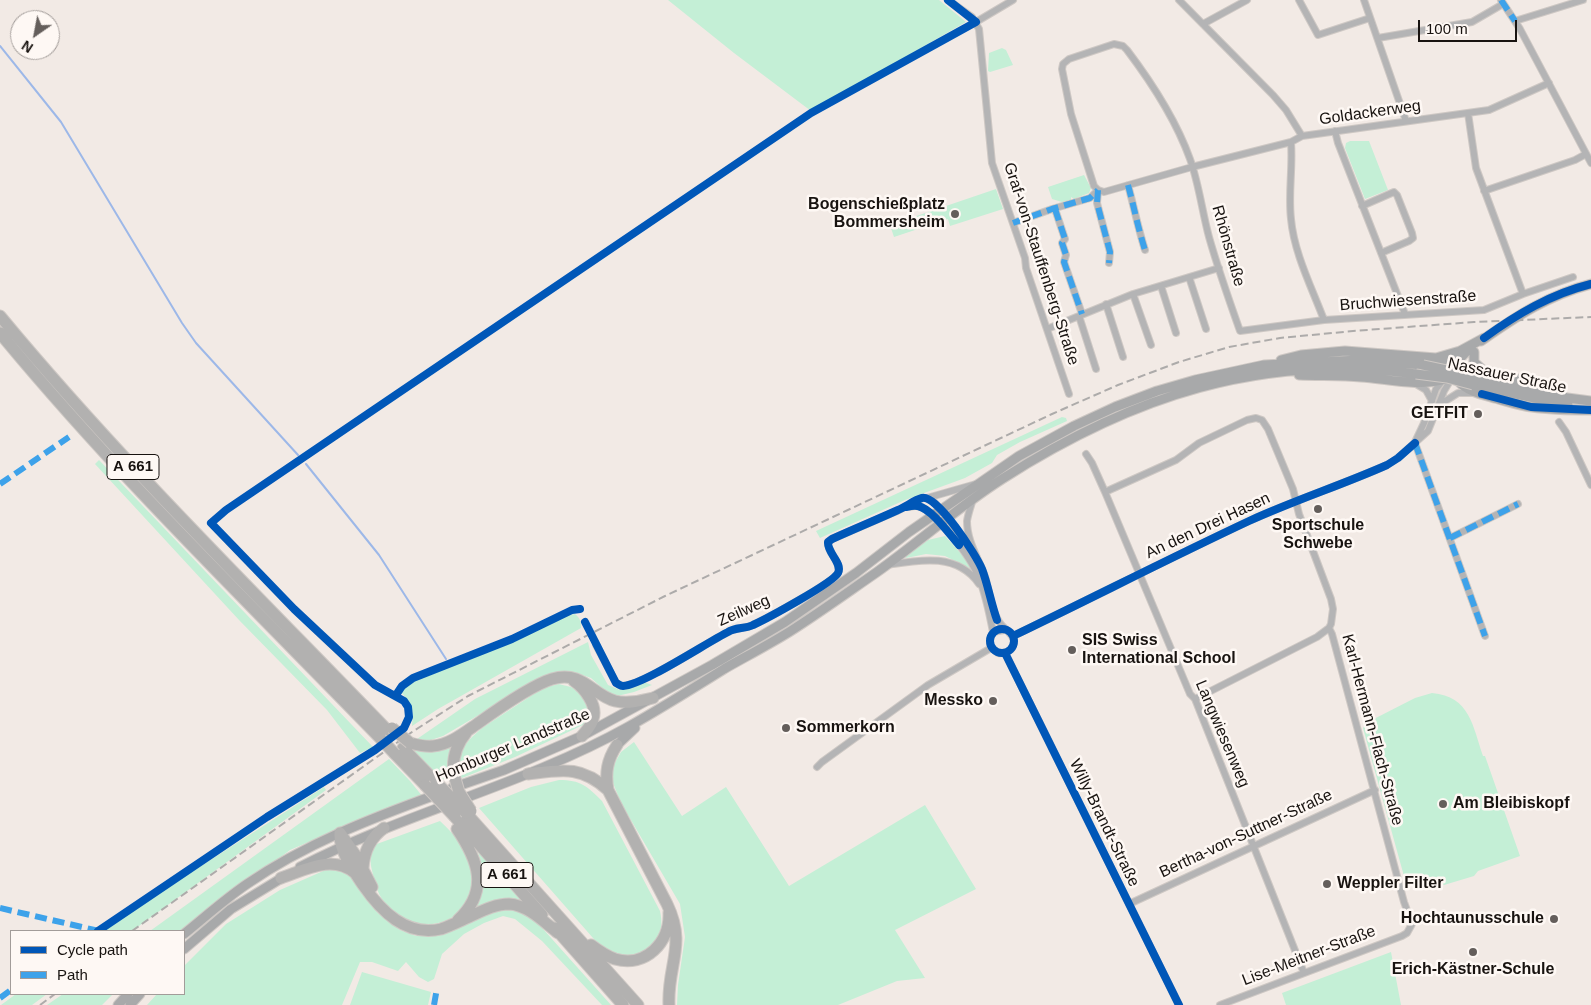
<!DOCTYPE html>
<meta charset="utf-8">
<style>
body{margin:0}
#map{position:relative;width:1591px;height:1005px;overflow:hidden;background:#f2eae5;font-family:Arial,sans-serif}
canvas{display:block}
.legend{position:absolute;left:10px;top:930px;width:175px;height:65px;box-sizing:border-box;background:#fef8f4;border:1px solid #a29c99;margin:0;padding:6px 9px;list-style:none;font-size:15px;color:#181310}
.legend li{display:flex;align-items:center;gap:10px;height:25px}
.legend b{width:25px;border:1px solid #a29c99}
.north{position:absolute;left:10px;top:10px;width:50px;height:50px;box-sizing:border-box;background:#fef8f4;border:1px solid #a29c99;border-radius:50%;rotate:213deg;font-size:14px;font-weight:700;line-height:20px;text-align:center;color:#181310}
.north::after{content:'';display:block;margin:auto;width:18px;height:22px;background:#645e5b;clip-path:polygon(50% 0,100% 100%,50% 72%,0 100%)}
.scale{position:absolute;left:1418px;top:20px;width:99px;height:22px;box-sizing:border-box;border:2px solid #181310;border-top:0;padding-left:6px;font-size:15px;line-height:18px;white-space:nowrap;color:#181310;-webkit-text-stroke:4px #fef8f4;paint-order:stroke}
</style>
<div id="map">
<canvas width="1591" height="1005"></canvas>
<ul class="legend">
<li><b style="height:6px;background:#0057b8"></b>Cycle path</li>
<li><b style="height:6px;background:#3da2ea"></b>Path</li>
</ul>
<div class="north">N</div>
<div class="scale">100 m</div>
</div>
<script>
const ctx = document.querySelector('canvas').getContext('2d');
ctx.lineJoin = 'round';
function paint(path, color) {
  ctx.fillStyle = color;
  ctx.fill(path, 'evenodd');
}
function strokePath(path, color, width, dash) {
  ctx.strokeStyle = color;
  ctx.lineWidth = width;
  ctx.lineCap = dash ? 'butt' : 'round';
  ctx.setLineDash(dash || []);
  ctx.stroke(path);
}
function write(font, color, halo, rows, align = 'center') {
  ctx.font = font + ' Arial,sans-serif';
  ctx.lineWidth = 5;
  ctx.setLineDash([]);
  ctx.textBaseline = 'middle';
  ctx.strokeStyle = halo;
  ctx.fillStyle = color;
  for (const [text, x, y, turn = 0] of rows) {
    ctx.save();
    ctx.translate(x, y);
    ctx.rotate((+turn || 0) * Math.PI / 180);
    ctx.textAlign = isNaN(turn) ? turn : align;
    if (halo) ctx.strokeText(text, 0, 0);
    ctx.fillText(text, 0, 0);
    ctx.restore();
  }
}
paint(new Path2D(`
 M 668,0 L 939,0 L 966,22 L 811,111 L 734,53 Z
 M 1002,48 L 1006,50 L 1013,65 L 990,72 L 988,71 L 989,53 Z
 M 1350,141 L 1369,141 L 1388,190 L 1365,199 L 1345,148 L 1346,143 Z
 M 1084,175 L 1091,188 L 1089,193 L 1074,199 L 1071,197 L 1071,200 L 1062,202 L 1052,199 L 1048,187 Z
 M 996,189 L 1003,209 L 950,226 L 948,219 L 894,237 L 890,225 Z
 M 1062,417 L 1066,418 L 1067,421 L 1020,442 L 997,455 L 992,463 L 965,478 L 905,500 L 820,538 L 816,531 Z
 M 99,460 L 373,747 L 360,753 L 327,710 L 239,620 L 95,464 Z
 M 945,536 L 965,558 L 971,569 L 945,556 L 926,554 L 906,558 L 905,556 L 928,540 Z
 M 575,614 C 580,618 581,621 581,628 L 438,709 L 412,726 C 414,708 412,705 401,692 L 410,683 L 569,615 Z
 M 588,642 L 591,655 L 608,685 L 620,690 L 644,682 L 652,685 L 634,692 L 617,696 L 609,694 L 591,678 L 574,672 L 557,672 L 501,702 L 443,736 L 425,742 L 417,739 L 475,699 Z
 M 559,684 C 562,685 567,686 571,687 C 584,694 594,713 583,725 L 515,757 L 462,778 L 459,772 L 460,755 L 463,747 L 472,737 L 482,728 L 543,688 Z
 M 1432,693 C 1470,696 1473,727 1483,756 L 1485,756 L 1520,856 L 1478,871 L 1474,876 L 1444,885 L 1435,879 L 1407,887 L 1363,728 L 1368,722 L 1415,698 Z
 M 453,741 L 450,777 L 441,780 L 410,747 Z
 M 634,742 L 682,816 L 726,787 L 789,886 L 925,805 L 976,889 L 895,930 L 925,978 L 897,981 L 838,1005 L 677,1005 L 678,985 L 685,937 L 680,904 L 621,803 L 613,783 L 613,766 L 621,752 Z
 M 389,759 L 410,781 L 423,797 L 341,828 L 290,850 L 184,931 L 150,931 Z
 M 559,780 C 581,780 587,786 602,801 L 660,911 C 661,916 662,922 661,927 C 656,952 630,961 608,951 C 602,949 597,943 593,938 L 479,808 L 531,787 Z
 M 324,787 L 326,790 L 132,931 L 100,931 Z
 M 440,821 C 455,835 473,854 475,875 C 475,882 470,891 468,897 C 466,901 464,907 461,910 C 455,917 446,921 438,923 C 410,930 381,910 375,882 C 371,866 368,860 374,845 Z
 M 477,849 L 527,904 L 466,915 L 482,885 L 482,865 Z
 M 330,868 L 338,868 L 351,877 L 378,913 L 400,930 L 416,936 L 443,935 L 499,908 L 522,911 L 535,920 L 611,1005 L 602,1005 L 542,941 L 515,919 L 503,916 L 484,923 L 464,934 L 442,954 L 434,979 L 428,982 L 419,977 L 406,962 L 398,971 L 372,962 L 360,962 L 342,1005 L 147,1005 L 157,994 L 184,994 L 184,966 L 226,924 L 280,890 Z
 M 1391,952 L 1401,1005 L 1286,1005 L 1282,993 Z
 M 362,972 L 431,992 L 428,1005 L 350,1005 Z
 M 16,994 L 47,994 L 32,1005 L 1,1005 Z
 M 63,994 L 113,994 L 102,1005 L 47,1005 Z`), '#c4efd6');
strokePath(new Path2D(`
 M 0,46 L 61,122 L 182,323 L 196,343 L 298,455
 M 306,464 L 379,555 L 446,659`), '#9db8e8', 2);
const street = new Path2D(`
 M 948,0 L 972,17 L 979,29 L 992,163 L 1025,258 L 1026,268 L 1069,394
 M 1179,0 L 1273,95 L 1286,110 L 1302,136
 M 1299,0 L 1318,35 L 1370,18
 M 1364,0 L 1406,121
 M 1501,0 L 1520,29 L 1591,163
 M 1515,21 L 1583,0
 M 976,22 L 1013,0
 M 1203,24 L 1247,0
 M 1378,38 L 1472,22 L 1503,4
 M 1468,113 L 1476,168 L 1523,294
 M 1335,131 L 1338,143 L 1405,314
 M 1291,142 C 1293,168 1288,193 1291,219 C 1294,253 1312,288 1324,320
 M 1128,185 C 1134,207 1138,228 1145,250
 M 1098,190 L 1094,186 L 1071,114 L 1062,69 L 1063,64 L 1069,59 L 1114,44 L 1123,46 L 1127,50 C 1152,83 1176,120 1190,159 C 1199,184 1202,211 1209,237 C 1218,269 1229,300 1240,331 L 1324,320 L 1484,310 L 1523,294 L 1573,277
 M 1098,190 L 1104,192 L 1192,167 L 1291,142 L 1302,136 L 1489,110 L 1549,83
 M 1098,190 L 1097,203 L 1110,252 L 1109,263
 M 1484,191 L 1575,160 L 1586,154
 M 1362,206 L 1394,192 L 1397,195 L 1412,233 L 1413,238 L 1409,241 L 1381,253
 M 1055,209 L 1065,239 L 1062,243 L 1066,255 L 1064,262 L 1082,314
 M 1013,223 L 1052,209 L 1090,198 L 1098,190
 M 1189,277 L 1206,329
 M 1161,286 L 1176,333
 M 1133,294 L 1151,345
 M 1106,304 L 1123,357
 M 1079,316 L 1096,369
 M 1047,329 L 1133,294 L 1219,268
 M 1416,384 L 1426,390 L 1432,401
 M 1439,405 L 1458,393 L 1473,393
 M 1559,422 L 1566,432 L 1591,485
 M 1415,442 L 1424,423 L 1436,389 L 1444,379
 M 1415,443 L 1485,636
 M 1086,454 L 1092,463 L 1105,492 L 1190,694 L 1195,699 L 1304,973
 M 1105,492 L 1176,460 L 1199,443 L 1247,420 L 1256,418 L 1262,420 L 1268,429 L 1293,489 L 1299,514 L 1331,599 L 1333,609 L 1331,624 L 1329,628 L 1317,637 L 1195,699
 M 927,498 L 976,484
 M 973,499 C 971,506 968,514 967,521 C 967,543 980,560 986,580 C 989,593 991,608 998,620 C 1002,628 1013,633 1014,641 C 1014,650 1006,654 998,653 L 990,646 L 990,639 L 993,632 L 1004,630
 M 910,507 C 913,506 918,506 921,507 C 938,514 971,558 978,576 C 986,594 989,613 993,632
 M 1450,538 L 1518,504
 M 887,565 C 918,560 957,552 979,584
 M 1013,636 C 1092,598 1170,558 1249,521 C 1295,500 1342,485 1387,465 L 1398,458 L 1428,431 L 1444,391 L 1453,376
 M 596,645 L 616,683 C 619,684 620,686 623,686 C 643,685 706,643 728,632 C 735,627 745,629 753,625 C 766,619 833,583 838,573 C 843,563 827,553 828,542 L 832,539 L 899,510 L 922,498 L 927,498 L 934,502 L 974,553
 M 1005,653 L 1179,1005
 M 817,767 L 822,762 L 928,685 L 991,648
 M 1129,904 L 1375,790
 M 1220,1005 L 1402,936 L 1407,933 L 1412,924 L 1404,902 L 1332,634 L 1329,628`);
const secondary = new Path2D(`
 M 1481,341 C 1517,316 1548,295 1591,284
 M 1474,352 L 1474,362 L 1483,370
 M 1436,359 C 1454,364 1450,378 1465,387 C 1473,393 1485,395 1494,398 C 1507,401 1520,406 1532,407 C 1552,410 1572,410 1591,410
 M 1281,360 L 1301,355 L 1345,351 L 1436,358 L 1460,351 L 1484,338
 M 1451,368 L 1468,350
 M 1451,368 L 1460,367 L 1483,370 L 1533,383 L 1551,388 L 1566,398
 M 1299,375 C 1320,376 1341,375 1361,377 C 1388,379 1419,387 1446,379
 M 1477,378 L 1552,396 L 1591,401
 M 1473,385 L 1568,405
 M 617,745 L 635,728
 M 452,788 L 504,770 L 582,736 L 712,665 L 785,622 L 856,573 L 909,532 L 1019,456 L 1074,426 L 1115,407 L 1157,391 L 1195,380 L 1264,365 L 1359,360 L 1423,365
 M 300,867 C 406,812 524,785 628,727 C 660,709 692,689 724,669 C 745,657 768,645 789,632 C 819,613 848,592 877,572 C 919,542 958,507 1002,479 C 1132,396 1261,353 1416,374
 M 184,934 C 205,917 225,899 247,884 C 305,844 372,818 438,794
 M 184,949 L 231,909 L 285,876
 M 118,1005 L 128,994
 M 130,1005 L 140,994`);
const highway = new Path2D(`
 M 0,316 C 121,462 257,595 389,732
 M 0,333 C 118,476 252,606 381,739
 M 574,681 C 584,688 598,705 593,719 C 592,725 586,731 582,736
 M 410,743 C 418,745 425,747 433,746 C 449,745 464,733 477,724 C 495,711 532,685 552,679 C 583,670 592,695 615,701 C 627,704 640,701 653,698
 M 617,745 C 607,760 605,773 608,790 L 667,904 C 687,945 667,965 669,1005
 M 403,748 L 436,782
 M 395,754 L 425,785
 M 528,774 C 561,770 581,765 608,790
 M 454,775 C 452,760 456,745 466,733
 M 466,813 L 638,1005
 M 455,817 L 542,915
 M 457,829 C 478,860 490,890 458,920
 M 340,833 C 339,851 353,870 363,885 C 381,911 406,937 441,929 C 450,926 460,921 469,917 C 482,911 495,904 509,904 C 528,905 544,922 558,933
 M 340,833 L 356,856 L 372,887
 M 363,868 C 364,851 370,838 384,828
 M 281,878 C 305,870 332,854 355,873
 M 555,928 L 623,1005
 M 591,945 C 599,951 606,956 615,959 C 646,968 670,942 669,913`);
strokePath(street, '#cec8c4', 8);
strokePath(secondary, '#cec8c4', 11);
strokePath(highway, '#cec8c4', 13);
strokePath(street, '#b4b4b5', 6);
strokePath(secondary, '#a8a9aa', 9);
strokePath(highway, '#b2b1b0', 11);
strokePath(new Path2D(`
 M 132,931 L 412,732 L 468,696 L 665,596 L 1052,414 L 1118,385 L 1179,362 L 1229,347 L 1280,338 L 1353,331 L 1474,322 L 1591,317
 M 40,1005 L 55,994`), '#adabaa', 2, [8, 4]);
const secondaryBridge = new Path2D(`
 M 1423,365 L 1451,371 L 1477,378
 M 1416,374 L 1447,378 L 1473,385`);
const highwayBridge = new Path2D(`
 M 392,728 L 410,743
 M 381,739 L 395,754
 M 454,775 L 459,792 L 471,811
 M 436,782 L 466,813
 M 425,785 L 455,817`);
strokePath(secondaryBridge, '#cec8c4', 11, []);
strokePath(highwayBridge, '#cec8c4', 13, []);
strokePath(secondaryBridge, '#a8a9aa', 9);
strokePath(highwayBridge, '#b2b1b0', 11);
strokePath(new Path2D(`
 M 1501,0 L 1515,21
 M 1128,185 C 1134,207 1138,228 1145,250
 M 1098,190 L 1097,203 L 1110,252 L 1109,263
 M 1055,209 L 1065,239 L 1062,243 L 1066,255 L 1064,262 L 1082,314
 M 1013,223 L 1052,209 L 1090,198 L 1098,190
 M 1415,443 L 1485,636
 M 0,484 L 69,437
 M 1450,538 L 1518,504
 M 0,908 L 99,931
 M 0,998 L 11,990
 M 434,1005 L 437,988`), '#3da2ea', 6, [12, 6]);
strokePath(new Path2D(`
 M 1484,338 C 1517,314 1551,294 1591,284
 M 1482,394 L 1531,407 L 1591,410
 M 906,507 C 910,506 914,505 918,506 C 932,509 950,535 959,545
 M 585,622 L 616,683 C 619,684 620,686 623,686 C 643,685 706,643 728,632 C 735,627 745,629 753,625 C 766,619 833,583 838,573 C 843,563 827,553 828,542 L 832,539 C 854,529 876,520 898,510 C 906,507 914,500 922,498 C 937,494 976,555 982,569 C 988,585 991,603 997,620
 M990 641a12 12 0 1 1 24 0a12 12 0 1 1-24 0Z
 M 1013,636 C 1092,598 1170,558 1249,521 C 1295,500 1342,485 1387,465 L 1398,458 L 1415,443
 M 1005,653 L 1179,1005
 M 396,695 L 402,686 L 413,678 L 512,639 L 572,610 L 580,609
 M 98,931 L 267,817 L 375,750 L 404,728 L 409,717 L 408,707 L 404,701 L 375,685 L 294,609 L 211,523 L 226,510 L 811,113 L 976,22 L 948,0`), '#0057b8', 8);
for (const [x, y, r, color] of [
 [955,214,5,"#645e5b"],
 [1478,414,5,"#645e5b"],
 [1318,509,5,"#645e5b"],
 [1072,650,5,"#645e5b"],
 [993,701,5,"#645e5b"],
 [786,728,5,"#645e5b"],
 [1443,804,5,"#645e5b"],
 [1327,884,5,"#645e5b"],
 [1554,919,5,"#645e5b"],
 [1473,952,5,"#645e5b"]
]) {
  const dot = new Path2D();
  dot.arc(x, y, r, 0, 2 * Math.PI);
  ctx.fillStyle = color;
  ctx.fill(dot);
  strokePath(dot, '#fef8f4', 2);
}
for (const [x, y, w] of [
 [133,467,52],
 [507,875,52]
]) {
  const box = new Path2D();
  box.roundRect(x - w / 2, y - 12.5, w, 25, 4);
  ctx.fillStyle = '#fef8f4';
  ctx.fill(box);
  strokePath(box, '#181310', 1);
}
write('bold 15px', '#181310', null, [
 ["A 661",133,467],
 ["A 661",507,875]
]);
write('16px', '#181310', '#fef8f4', [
 ["Goldackerweg",1370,113,-8],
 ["Rhönstraße",1228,246,74],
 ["Graf-von-Stauffenberg-Straße",1041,264,72],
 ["Bruchwiesenstraße",1408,301,-4],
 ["Nassauer Straße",1507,376,12],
 ["An den Drei Hasen",1208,526,-25],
 ["Zeilweg",744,611,-24],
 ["Karl-Hermann-Flach-Straße",1372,730,75],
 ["Langwiesenweg",1222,734,67],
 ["Homburger Landstraße",513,746,-23],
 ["Willy-Brandt-Straße",1104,823,64],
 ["Bertha-von-Suttner-Straße",1246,834,-25],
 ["Lise-Meitner-Straße",1309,956,-21]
]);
write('bold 16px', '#181310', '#fef8f4', [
 ["Bogenschießplatz",945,205],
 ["Bommersheim",945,223],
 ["GETFIT",1468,414],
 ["Sportschule",1318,526,"center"],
 ["Schwebe",1318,544,"center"],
 ["SIS Swiss",1082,641,"left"],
 ["International School",1082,659,"left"],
 ["Messko",983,701],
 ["Sommerkorn",796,728,"left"],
 ["Am Bleibiskopf",1453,804,"left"],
 ["Weppler Filter",1337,884,"left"],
 ["Hochtaunusschule",1544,919],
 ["Erich-Kästner-Schule",1473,970,"center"]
], 'right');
</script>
